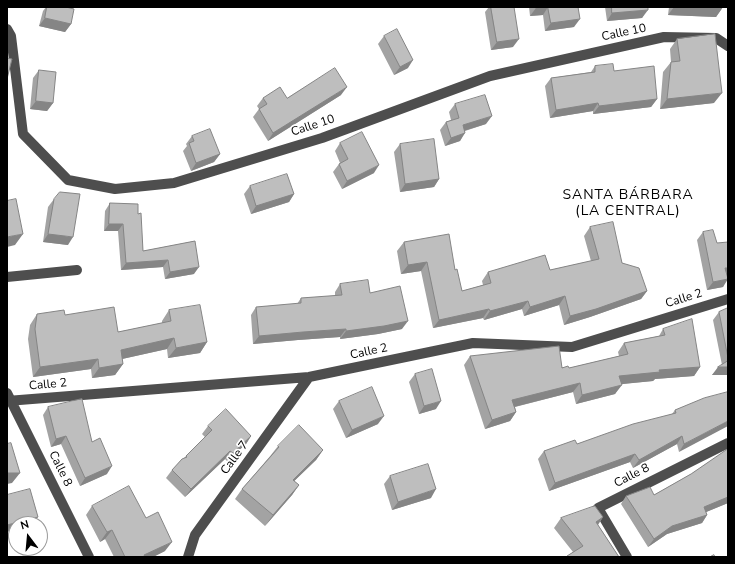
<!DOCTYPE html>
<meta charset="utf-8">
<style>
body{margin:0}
#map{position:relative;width:735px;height:564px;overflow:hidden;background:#fff;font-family:"Nunito Sans",sans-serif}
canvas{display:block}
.frame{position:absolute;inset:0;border:8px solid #000;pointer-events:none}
.north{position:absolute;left:8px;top:516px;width:40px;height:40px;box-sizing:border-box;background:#fff;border:1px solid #999;border-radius:50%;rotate:344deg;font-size:11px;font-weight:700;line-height:16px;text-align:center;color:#000}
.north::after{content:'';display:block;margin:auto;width:14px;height:18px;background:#000;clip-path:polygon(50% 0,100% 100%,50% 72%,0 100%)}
</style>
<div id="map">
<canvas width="735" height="564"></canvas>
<div class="frame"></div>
<div class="north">N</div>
</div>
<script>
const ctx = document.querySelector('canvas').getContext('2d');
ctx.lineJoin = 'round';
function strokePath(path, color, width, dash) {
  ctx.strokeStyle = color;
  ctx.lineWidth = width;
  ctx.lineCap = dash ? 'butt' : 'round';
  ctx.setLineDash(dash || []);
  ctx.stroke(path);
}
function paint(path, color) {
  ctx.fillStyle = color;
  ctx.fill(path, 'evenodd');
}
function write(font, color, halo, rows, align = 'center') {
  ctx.font = font + ' "Nunito Sans",sans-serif';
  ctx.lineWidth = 3.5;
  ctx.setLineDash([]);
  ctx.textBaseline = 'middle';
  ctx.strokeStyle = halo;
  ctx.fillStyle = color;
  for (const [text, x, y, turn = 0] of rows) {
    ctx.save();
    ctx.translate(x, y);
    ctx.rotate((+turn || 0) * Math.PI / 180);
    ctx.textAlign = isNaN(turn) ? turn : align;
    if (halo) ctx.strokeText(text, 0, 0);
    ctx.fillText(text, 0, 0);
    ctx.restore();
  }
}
strokePath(new Path2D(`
 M 7,29 L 11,36 L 23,134 L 68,180 L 115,189 L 174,183 L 322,138 L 490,76 L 664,37 L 716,38 L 728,46
 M 7,277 L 77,270
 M 7,393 L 89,557
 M 7,401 L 309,377 L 473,343 L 572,347 L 728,299
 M 188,557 L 195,535 L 309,377
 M 627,557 L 598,508 L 728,443`), '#4e4e4e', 10);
paint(new Path2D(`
 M 46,7 L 66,7 L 71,24 L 65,32 L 39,26 L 43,11 Z
 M 489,7 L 514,7 L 513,47 L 491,50 L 485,12 Z
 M 529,7 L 578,7 L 574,27 L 545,31 L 543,15 L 530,16 Z
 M 605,7 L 648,7 L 642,18 L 607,21 Z
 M 669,7 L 723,7 L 716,17 L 668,15 Z
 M 384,36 L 408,68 L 394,75 L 378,44 Z
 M 677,39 L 714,103 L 660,109 L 663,72 L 671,62 L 670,49 Z
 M 595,66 L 614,71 L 657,99 L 651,107 L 593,114 L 593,111 L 550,118 L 545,86 L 551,78 L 591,72 Z
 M 39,70 L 53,103 L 47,111 L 30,109 L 33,78 Z
 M 341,95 L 268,141 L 253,117 L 259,109 L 257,106 L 263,98 L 287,98 Z
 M 455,104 L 486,124 L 465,131 L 460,141 L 445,146 L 440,130 L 446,122 L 451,120 L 449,112 Z
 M 192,136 L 220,154 L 214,162 L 191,171 L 183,151 L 187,146 L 186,144 Z
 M 340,143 L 374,173 L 342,189 L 333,172 L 339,164 L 340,163 L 335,151 Z
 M 400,144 L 439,179 L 434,187 L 400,192 L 394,152 Z
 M 250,186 L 294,194 L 289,202 L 251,214 L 244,194 Z
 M 54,199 L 68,245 L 43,242 L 48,207 Z
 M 110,203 L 138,214 L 143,251 L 195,241 L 194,274 L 165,279 L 163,267 L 121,270 L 118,231 L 104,231 L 105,211 Z
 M 590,227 L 647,291 L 641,299 L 590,317 L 564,325 L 559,305 L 524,316 L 522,309 L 484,320 L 483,318 L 433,328 L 421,271 L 401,274 L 397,251 L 404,242 L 455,270 L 462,291 L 483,285 L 482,281 L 488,272 L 550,270 L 591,261 L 584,236 Z
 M 703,232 L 727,276 L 723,287 L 707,290 L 697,240 Z
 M 340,284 L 370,293 L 402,329 L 378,334 L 340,339 L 340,337 L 298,340 L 253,344 L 251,315 L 256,307 L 297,304 L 301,298 L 335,296 L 335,292 Z
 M 728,308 L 728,375 L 712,375 L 722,365 L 713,320 L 719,312 Z
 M 169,310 L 207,342 L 200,353 L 168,358 L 167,349 L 122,359 L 123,364 L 115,375 L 92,378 L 91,369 L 33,377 L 28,339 L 30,325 L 37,314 L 65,315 L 118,332 L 162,323 L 162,321 Z
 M 663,329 L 700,367 L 694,376 L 655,379 L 653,381 L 621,384 L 615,394 L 576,404 L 573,392 L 515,407 L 516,412 L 510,421 L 485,429 L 464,365 L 470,356 L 569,368 L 619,356 L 618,352 L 624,343 L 659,336 Z
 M 415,374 L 436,409 L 419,414 L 409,382 Z
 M 728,392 L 679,452 L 677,444 L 633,468 L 630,462 L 549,491 L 538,459 L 544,451 L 577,444 L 672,414 L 675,410 Z
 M 339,401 L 378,424 L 346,438 L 333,409 Z
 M 48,407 L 92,442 L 107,474 L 80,486 L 61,444 L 51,447 L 43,415 Z
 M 208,426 L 251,436 L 246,444 L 227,461 L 225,459 L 185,497 L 166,478 L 172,470 L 205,437 L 202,434 Z
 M 278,446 L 323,450 L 316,460 L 294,481 L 299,485 L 292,495 L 265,526 L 235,499 L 242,489 L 271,455 Z
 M 728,449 L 728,503 L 706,512 L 707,515 L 702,523 L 667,534 L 648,547 L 621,504 L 626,496 L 654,495 L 691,474 Z
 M 390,476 L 431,498 L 392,510 L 384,484 Z
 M 92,506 L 146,518 L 165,551 L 153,557 L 114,557 L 105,539 L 100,542 L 86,515 Z
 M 603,517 L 598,525 L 619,557 L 566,557 L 573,552 L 554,528 L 561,518 Z`), '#a3a3a3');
paint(new Path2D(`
 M 545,7 L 548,7 L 543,15 L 530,16 L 536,8 Z
 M 674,7 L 723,7 L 716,17 L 668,15 Z
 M 648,10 L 642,18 L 607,21 L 612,13 Z
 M 45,18 L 71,24 L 65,32 L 39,26 Z
 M 580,19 L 574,27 L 545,31 L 551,23 Z
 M 519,39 L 513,47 L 491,50 L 497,42 Z
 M 413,60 L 408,68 L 394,75 L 400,67 Z
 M 347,87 L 341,95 L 268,141 L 273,133 Z
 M 722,93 L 714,103 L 660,109 L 667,99 Z
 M 657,99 L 651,107 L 593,114 L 599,106 Z
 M 36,101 L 53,103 L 47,111 L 30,109 Z
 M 598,103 L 593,111 L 550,118 L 556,110 Z
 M 492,116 L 486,124 L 457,133 L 463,125 Z
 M 465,133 L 460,141 L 445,146 L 451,138 Z
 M 220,154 L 214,162 L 191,171 L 196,163 Z
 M 379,165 L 374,173 L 342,189 L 347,181 Z
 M 439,179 L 434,187 L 400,192 L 405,184 Z
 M 294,194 L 289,202 L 251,214 L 256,206 Z
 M 109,224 L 123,224 L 118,231 L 104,231 Z
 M 23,234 L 15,245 L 7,247 L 7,237 Z
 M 48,234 L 73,237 L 68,245 L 43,242 Z
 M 168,260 L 163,267 L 121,270 L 126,263 Z
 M 427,262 L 421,271 L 401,274 L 408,265 Z
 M 199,267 L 194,274 L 165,279 L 170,272 Z
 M 725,268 L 728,268 L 728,276 L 719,276 Z
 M 728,279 L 723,287 L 707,290 L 713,282 Z
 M 647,291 L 641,299 L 590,317 L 564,325 L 570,316 Z
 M 565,296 L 559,305 L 524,316 L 530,307 Z
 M 528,301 L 522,309 L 484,320 L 490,311 Z
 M 489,309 L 483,318 L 433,328 L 439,320 Z
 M 408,321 L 402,329 L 378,334 L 340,339 L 346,331 Z
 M 346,329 L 340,337 L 298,340 L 253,344 L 259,336 L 303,332 Z
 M 174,338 L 167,349 L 113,361 L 121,350 Z
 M 207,342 L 200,353 L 168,358 L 176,348 Z
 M 98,359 L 91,369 L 33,377 L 40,367 Z
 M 123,364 L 115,375 L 92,378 L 99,368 Z
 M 700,367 L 694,376 L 655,379 L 653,381 L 613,385 L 619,376 L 659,370 Z
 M 718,367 L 728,367 L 728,375 L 712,375 Z
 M 580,383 L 573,392 L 506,409 L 512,400 Z
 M 622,385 L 615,394 L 576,404 L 582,395 Z
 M 441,401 L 436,409 L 419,414 L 424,406 Z
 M 516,412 L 510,421 L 485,429 L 492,420 Z
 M 384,416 L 378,424 L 346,438 L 352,430 Z
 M 728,421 L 728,426 L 679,452 L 684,444 Z
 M 66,436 L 61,444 L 51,447 L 56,439 Z
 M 251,436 L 246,444 L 227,461 L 233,453 Z
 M 682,436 L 677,444 L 633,468 L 639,460 Z
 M 323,450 L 316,460 L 285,490 L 293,480 Z
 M 230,451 L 225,459 L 185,497 L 191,489 Z
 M 635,454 L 630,462 L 549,491 L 555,483 Z
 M 112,466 L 107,474 L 80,486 L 85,478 Z
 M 7,473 L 20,473 L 12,483 L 7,484 Z
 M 299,485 L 292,495 L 265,526 L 273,515 Z
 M 436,489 L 431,498 L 392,510 L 398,502 Z
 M 728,497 L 728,503 L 699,515 L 704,507 Z
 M 707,515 L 702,523 L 667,534 L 648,547 L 654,539 L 672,526 Z
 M 38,517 L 33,524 L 16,524 L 16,529 L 7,532 L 7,525 Z
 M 603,517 L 596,527 L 596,522 Z
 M 112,530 L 105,539 L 100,542 L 107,532 Z
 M 172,542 L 165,551 L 153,557 L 143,557 L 144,555 Z`), '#858585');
const building = new Path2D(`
 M 47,7 L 66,7 L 74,9 L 71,24 L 45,18 Z
 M 491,7 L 514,7 L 519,39 L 497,42 Z
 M 536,7 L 545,7 L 536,8 Z
 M 548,7 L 578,7 L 580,19 L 551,23 Z
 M 612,7 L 648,7 L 648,10 L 612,13 Z
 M 397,29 L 413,60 L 400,67 L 384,36 Z
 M 715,34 L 722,93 L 667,99 L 671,62 L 680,61 L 677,39 Z
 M 7,58 L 12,59 L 7,79 Z
 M 613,64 L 614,71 L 654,66 L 657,99 L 599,106 L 598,103 L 556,110 L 551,78 L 595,72 L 595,66 Z
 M 335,68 L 347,87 L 273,133 L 259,109 L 267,104 L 263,98 L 280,87 L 287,98 Z
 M 39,70 L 56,72 L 53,103 L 36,101 Z
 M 485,95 L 492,116 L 463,125 L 465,133 L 451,138 L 446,122 L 459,118 L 455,104 Z
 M 210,129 L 220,154 L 196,163 L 189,143 L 194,141 L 192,136 Z
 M 362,132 L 379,165 L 347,181 L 339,164 L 348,159 L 340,143 Z
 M 434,139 L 439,179 L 405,184 L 400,144 Z
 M 287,174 L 294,194 L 256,206 L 250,186 Z
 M 60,192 L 80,194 L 73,237 L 48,234 L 54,199 Z
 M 16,199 L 23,234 L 7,237 L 7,201 Z
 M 110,203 L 138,204 L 138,214 L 141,213 L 143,251 L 195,241 L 199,267 L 170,272 L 168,260 L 126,263 L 123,224 L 109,224 Z
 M 613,222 L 622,263 L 639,268 L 647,291 L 596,309 L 570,316 L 565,296 L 530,307 L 528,301 L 490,311 L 489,309 L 439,320 L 427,262 L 408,265 L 404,242 L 449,234 L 455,270 L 457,269 L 462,291 L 491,283 L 488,272 L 545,255 L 550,270 L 599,259 L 590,227 Z
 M 713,230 L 717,243 L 728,242 L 728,268 L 725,268 L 728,279 L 713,282 L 703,232 Z
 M 368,280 L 370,293 L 400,286 L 408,321 L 384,326 L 346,331 L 346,329 L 303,332 L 259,336 L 256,307 L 301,303 L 301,298 L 342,295 L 340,284 Z
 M 200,305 L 207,342 L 176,348 L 174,338 L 121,350 L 123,364 L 99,368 L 98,359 L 40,367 L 35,329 L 37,314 L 64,310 L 65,315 L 114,307 L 118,332 L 171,321 L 169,310 Z
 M 728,308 L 728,358 L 719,312 Z
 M 692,319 L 700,367 L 659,370 L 660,372 L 619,376 L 622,385 L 582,395 L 580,383 L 512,400 L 516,412 L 492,420 L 470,356 L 559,346 L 562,368 L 568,366 L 569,368 L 628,354 L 624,343 L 665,335 L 663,329 Z
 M 728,361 L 728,367 L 718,367 Z
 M 432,369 L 441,401 L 424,406 L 415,374 Z
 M 372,387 L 384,416 L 352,430 L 339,401 Z
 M 728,392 L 728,421 L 684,444 L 682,436 L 639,460 L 635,454 L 555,483 L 544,451 L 575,440 L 577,444 L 633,424 L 676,413 L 675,410 L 704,398 Z
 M 82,399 L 92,442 L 100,438 L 112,466 L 85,478 L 66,436 L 56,439 L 48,407 Z
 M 226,409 L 251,436 L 233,453 L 230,451 L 191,489 L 172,470 L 182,459 L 187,457 L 186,456 L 212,430 L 208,426 Z
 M 299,425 L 323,450 L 293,480 L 299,485 L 273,515 L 242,489 L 279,447 L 278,446 Z
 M 11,443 L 20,473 L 7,473 L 7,444 Z
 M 728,449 L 728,497 L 704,507 L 707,515 L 672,526 L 654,539 L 626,496 L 650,487 L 654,495 L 691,474 Z
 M 428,464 L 436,489 L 398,502 L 390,476 Z
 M 129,486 L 146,518 L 158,512 L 172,542 L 144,555 L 145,557 L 125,557 L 112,530 L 107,532 L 92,506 Z
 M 30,489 L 38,517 L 7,525 L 7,495 Z
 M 595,506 L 603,517 L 596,522 L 619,557 L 567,557 L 567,556 L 583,546 L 561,518 Z
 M 714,555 L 715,557 L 710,557 Z`);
paint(building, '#bebebe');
strokePath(building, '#858585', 1);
write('12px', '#000', '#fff', [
 ["Calle 10",624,33,-12],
 ["Calle 10",313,126,-18],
 ["Calle 2",684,299,-17],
 ["Calle 2",369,352,-12],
 ["Calle 2",48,385,-5],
 ["Calle 7",235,458,-54],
 ["Calle 8",60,469,64],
 ["Calle 8",632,476,-27]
]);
ctx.letterSpacing = '1px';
write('14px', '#000', '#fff', [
 ["SANTA BÁRBARA",628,196],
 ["(LA CENTRAL)",628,212]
]);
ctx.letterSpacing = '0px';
</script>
